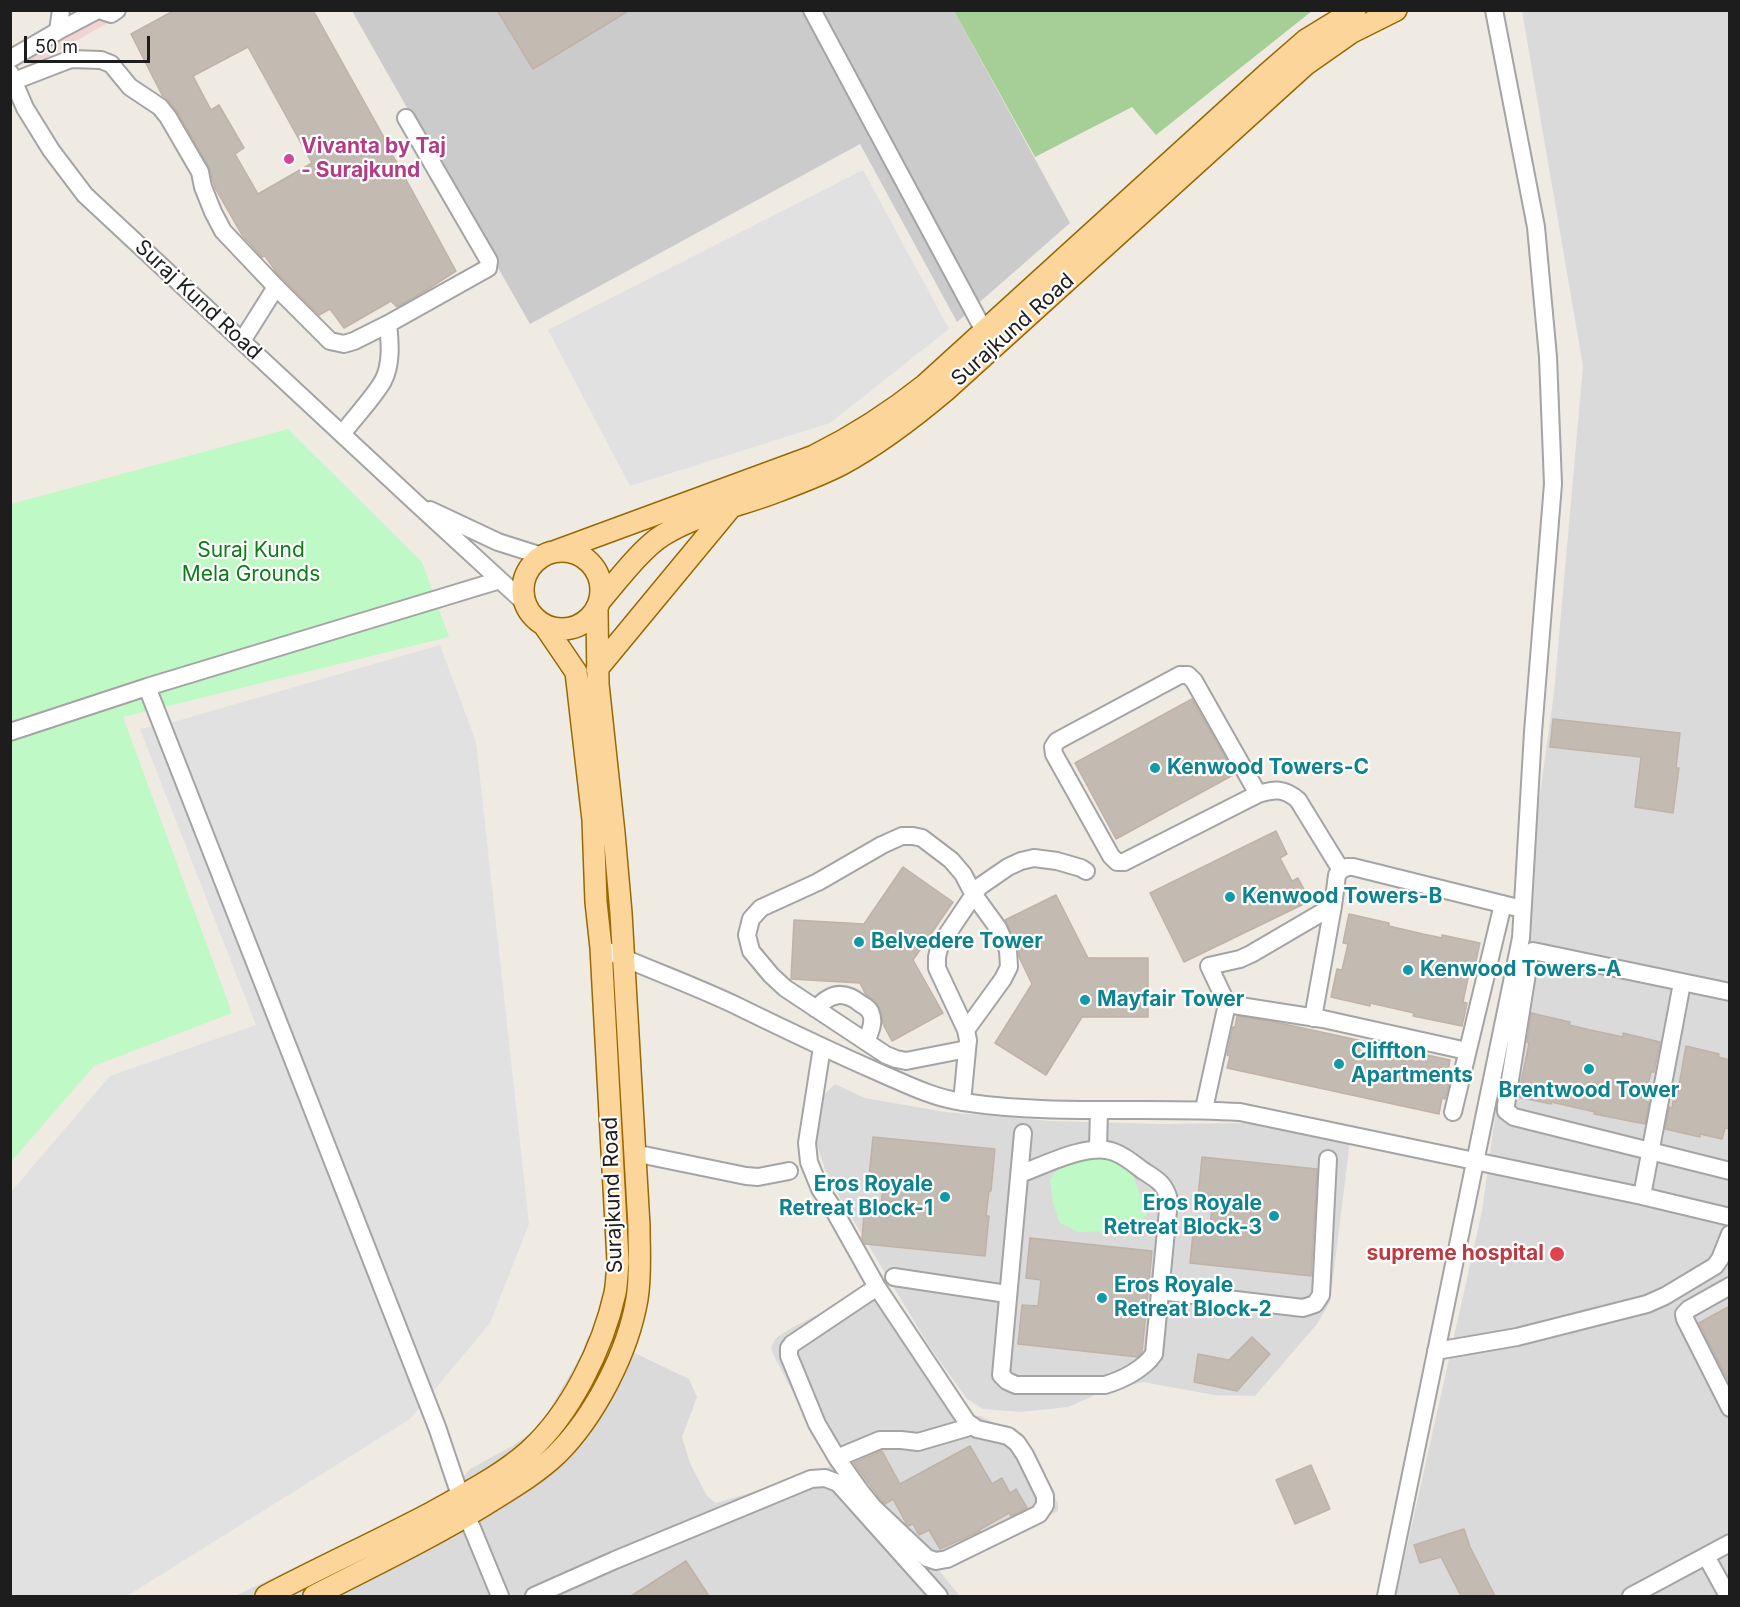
<!DOCTYPE html>
<style>
body{margin:0}
#map{position:relative;width:1740px;height:1607px;overflow:hidden;background:#efebe3;font-family:Inter,sans-serif}
canvas{display:block}
.frame{position:absolute;inset:0;border:12px solid #1d1d1d;pointer-events:none}
.scale{position:absolute;left:24px;top:36px;width:126px;height:27px;box-sizing:border-box;border:3px solid #1d1d1d;border-top:0;padding-left:8px;font-size:18px;line-height:21px;white-space:nowrap;color:#1d1d1d;-webkit-text-stroke:4px #fff;paint-order:stroke}
</style>
<div id="map">
<canvas width="1740" height="1607"></canvas>
<div class="frame"></div>
<div class="scale">50 m</div>
</div>
<script>
const ctx = document.querySelector('canvas').getContext('2d');
ctx.lineJoin = 'round';
function paint(path, color) {
  ctx.fillStyle = color;
  ctx.fill(path, 'evenodd');
}
function strokePath(path, color, width, dash) {
  ctx.strokeStyle = color;
  ctx.lineWidth = width;
  ctx.lineCap = dash ? 'butt' : 'round';
  ctx.setLineDash(dash || []);
  ctx.stroke(path);
}
function write(font, color, halo, rows, align = 'center') {
  ctx.font = font + ' Inter,sans-serif';
  ctx.lineWidth = 4.5;
  ctx.setLineDash([]);
  ctx.textBaseline = 'middle';
  ctx.strokeStyle = halo;
  ctx.fillStyle = color;
  for (const [text, x, y, turn = 0] of rows) {
    ctx.save();
    ctx.translate(x, y);
    ctx.rotate((+turn || 0) * Math.PI / 180);
    ctx.textAlign = isNaN(turn) ? turn : align;
    if (halo) ctx.strokeText(text, 0, 0);
    ctx.fillText(text, 0, 0);
    ctx.restore();
  }
}
paint(new Path2D(`
 M 1522,11 L 1729,11 L 1729,1596 L 1396,1596 L 1482,1211 L 1554,693 L 1583,366 Z
 M 835,1084 L 865,1098 L 945,1112 L 1051,1121 L 1161,1124 L 1245,1123 L 1350,1141 L 1330,1302 L 1317,1324 L 1255,1396 L 1214,1395 L 1143,1382 L 1100,1393 L 1068,1407 L 1021,1412 L 983,1409 L 967,1399 L 929,1346 L 828,1178 L 815,1139 L 823,1096 Z
 M 870,1287 L 960,1416 L 980,1416 L 1020,1435 L 1058,1503 L 1058,1511 L 937,1568 L 960,1596 L 235,1596 L 449,1493 L 470,1469 L 512,1446 L 540,1426 L 582,1353 L 588,1336 L 639,1355 L 689,1379 L 697,1397 L 682,1437 L 690,1463 L 707,1496 L 716,1503 L 804,1477 L 831,1466 L 773,1354 L 771,1347 L 776,1338 L 788,1330 Z`), '#dbdada');
paint(new Path2D(`
 M 76,11 L 129,11 L 30,67 L 23,44 Z`), '#f0d4d2');
paint(new Path2D(`
 M 352,11 L 954,11 L 1070,223 L 957,322 L 860,144 L 530,324 Z`), '#cbcbcb');
paint(new Path2D(`
 M 954,11 L 1312,11 L 1156,135 L 1132,107 L 1035,157 Z`), '#a6ce97');
paint(new Path2D(`
 M 288,429 L 422,562 L 449,637 L 123,717 L 232,1013 L 94,1066 L 11,1162 L 11,504 Z
 M 1074,1155 L 1121,1160 L 1132,1172 L 1147,1215 L 1127,1231 L 1078,1232 L 1060,1223 L 1053,1203 L 1050,1180 L 1060,1166 Z`), '#bff9c6');
paint(new Path2D(`
 M 863,170 L 949,329 L 830,423 L 630,486 L 548,330 Z
 M 440,645 L 476,742 L 529,1224 L 490,1323 L 410,1419 L 127,1596 L 11,1596 L 11,1192 L 110,1076 L 256,1025 L 140,729 L 177,721 Z`), '#e1e1e1');
const building = new Path2D(`
 M 175,10 L 313,10 L 386,141 L 385,141 L 456,271 L 425,291 L 397,307 L 391,301 L 344,328 L 330,309 L 319,315 L 277,273 L 265,256 L 262,257 L 242,235 L 215,188 L 209,167 L 177,112 L 168,100 L 162,95 L 131,34 ZM 248,47 L 312,163 L 258,194 L 235,154 L 244,148 L 219,105 L 211,110 L 193,76 Z
 M 497,10 L 630,10 L 533,69 Z
 M 1192,699 L 1235,774 L 1116,839 L 1075,763 Z
 M 1553,719 L 1680,733 L 1676,768 L 1679,768 L 1673,813 L 1635,807 L 1641,757 L 1550,747 Z
 M 1276,831 L 1287,854 L 1280,858 L 1292,881 L 1298,878 L 1310,901 L 1184,962 L 1150,893 Z
 M 903,867 L 953,902 L 913,960 L 943,1013 L 892,1041 L 883,1024 L 882,1016 L 879,1007 L 874,1000 L 866,995 L 860,983 L 791,979 L 794,920 L 864,924 Z
 M 1056,895 L 1088,958 L 1148,958 L 1148,1017 L 1082,1017 L 1046,1075 L 995,1043 L 1032,984 L 1019,957 L 1018,946 L 1005,920 Z
 M 1349,914 L 1389,923 L 1389,926 L 1423,934 L 1442,938 L 1442,935 L 1480,943 L 1473,974 L 1470,973 L 1468,978 L 1463,1002 L 1467,1003 L 1462,1026 L 1413,1016 L 1414,1013 L 1370,1003 L 1370,1006 L 1331,997 L 1337,969 L 1342,970 L 1348,944 L 1343,943 Z
 M 1531,1013 L 1570,1022 L 1569,1025 L 1586,1029 L 1623,1037 L 1623,1033 L 1660,1042 L 1654,1072 L 1651,1072 L 1644,1101 L 1649,1102 L 1645,1124 L 1594,1114 L 1595,1112 L 1551,1102 L 1551,1104 L 1518,1097 L 1529,1043 L 1527,1042 Z
 M 1237,1016 L 1275,1022 L 1450,1060 L 1448,1072 L 1452,1073 L 1445,1099 L 1442,1098 L 1439,1114 L 1227,1068 L 1230,1056 L 1227,1055 L 1233,1027 L 1235,1027 Z
 M 1686,1046 L 1719,1054 L 1718,1057 L 1730,1060 L 1730,1129 L 1725,1128 L 1722,1139 L 1700,1134 L 1700,1137 L 1665,1129 L 1669,1107 L 1672,1108 L 1673,1101 L 1676,1102 Z
 M 873,1137 L 995,1149 L 991,1191 L 989,1191 L 986,1216 L 989,1216 L 985,1256 L 865,1244 L 862,1238 L 865,1204 L 881,1205 L 884,1179 L 869,1177 Z
 M 1202,1157 L 1317,1169 L 1311,1276 L 1190,1263 L 1194,1223 L 1210,1225 L 1213,1199 L 1198,1197 Z
 M 1030,1238 L 1152,1251 L 1142,1352 L 1138,1357 L 1018,1344 L 1022,1305 L 1038,1306 L 1041,1280 L 1026,1278 Z
 M 1730,1306 L 1730,1384 L 1699,1323 Z
 M 1252,1337 L 1270,1354 L 1237,1391 L 1194,1382 L 1198,1354 L 1229,1360 Z
 M 970,1446 L 992,1484 L 1002,1478 L 1010,1493 L 1016,1489 L 1027,1508 L 1011,1516 L 1009,1513 L 979,1530 L 980,1531 L 940,1549 L 929,1530 L 919,1535 L 913,1524 L 908,1526 L 907,1525 L 893,1499 L 885,1504 L 881,1500 L 854,1463 L 882,1451 L 900,1484 Z
 M 1311,1465 L 1330,1509 L 1295,1524 L 1276,1480 Z
 M 1464,1529 L 1470,1547 L 1495,1596 L 1461,1596 L 1441,1557 L 1420,1563 L 1414,1545 Z
 M 686,1561 L 709,1596 L 631,1596 Z`);
paint(building, '#c3bab2');
strokePath(building, '#c0b2a5', 1.5);
const minor = new Path2D(`
 M 99,10 L 111,14 L 117,10
 M 812,10 L 989,340
 M 58,31 L 61,10
 M 10,59 L 58,31 L 98,10
 M 10,73 L 25,108 L 51,150 L 85,195 L 416,503 L 525,603
 M 14,81 L 71,59 L 101,60 L 111,64 L 130,87 L 160,107 L 168,117 L 200,172 L 203,187 L 213,212 L 223,231 L 276,287 L 242,341
 M 276,287 L 330,341 L 344,344 L 354,341 L 388,324 L 488,268 L 489,261 L 406,118
 M 342,434 C 354,418 374,397 383,381 C 392,364 390,342 388,324
 M 430,510 L 498,542 L 542,556
 M 147,687 L 437,1427 L 467,1516 L 500,1596
 M 10,732 L 147,687 L 500,580
 M 1258,794 L 1194,681 L 1188,675 L 1180,675 L 1057,741 L 1053,747 L 1054,754 L 1111,856 L 1117,862 L 1124,862 L 1258,794 C 1275,789 1284,788 1298,800 L 1341,870
 M 601,948 C 645,968 691,984 735,1005 C 782,1028 830,1051 878,1072 C 906,1084 933,1098 963,1102 C 1055,1116 1148,1106 1240,1112 L 1642,1196 L 1730,1217
 M 1730,992 L 1533,951 L 1530,955 L 1506,1105 L 1506,1111 L 1514,1117 L 1730,1171
 M 1227,1004 L 1323,1019 L 1467,1051
 M 816,1009 C 830,993 844,990 861,1004 C 865,1006 870,1010 871,1014 C 875,1023 869,1034 866,1042
 M 1313,1018 L 1333,906 L 1337,875 L 1341,870 L 1347,867 L 1353,867 L 1522,909
 M 966,1030 L 1003,979 L 1009,967 L 1008,950 L 998,928 L 974,895 L 963,874 L 951,860 L 922,838 L 913,836 L 902,836 L 882,845 L 818,882 L 761,908 L 751,919 L 747,935 L 751,951 L 771,975 L 785,988 L 886,1055 L 896,1059 L 906,1061 L 967,1049
 M 822,1047 L 807,1143 L 809,1162 L 820,1189 L 831,1205 L 877,1287 L 967,1422 L 977,1429 L 1008,1436 L 1017,1443 L 1025,1455 L 1045,1496 L 1045,1505 L 1039,1514 L 947,1559 L 936,1561 L 927,1558 L 873,1507 L 861,1492 L 837,1458 L 817,1424 L 789,1356 L 789,1348 L 792,1344 L 877,1287
 M 962,1102 L 968,1040 L 966,1030 L 937,968 L 937,957 L 940,945 L 979,887 L 1008,867 L 1021,861 L 1034,858 L 1057,861 L 1081,868 L 1086,871
 M 1204,1109 L 1227,1004 L 1209,966 L 1240,959 L 1251,954 L 1333,906
 M 1453,1112 L 1503,904
 M 1098,1149 L 1099,1110
 M 634,1153 L 746,1176 L 758,1177 L 789,1171
 M 1020,1174 C 1045,1165 1088,1142 1114,1152 C 1125,1156 1133,1163 1142,1170 C 1156,1179 1165,1183 1169,1200 L 1154,1354 C 1144,1369 1122,1380 1105,1385 L 1016,1385 L 1007,1381 L 1001,1375 L 1023,1133
 M 1642,1196 L 1682,983
 M 894,1277 L 1007,1294
 M 1730,1286 L 1689,1309 L 1684,1314 L 1685,1319 L 1730,1408
 M 1160,1291 L 1303,1308 L 1315,1304 L 1321,1295 L 1328,1159
 M 1436,1351 L 1517,1337 L 1647,1304 L 1665,1296 L 1715,1266 L 1720,1259 L 1730,1234
 M 837,1458 L 880,1440 L 901,1440 L 918,1442 L 973,1426
 M 1706,1556 L 1728,1596
 M 534,1596 L 615,1560 L 811,1479 L 825,1478 L 838,1483 L 939,1596
 M 1386,1596 L 1521,938 L 1533,732 L 1553,484 L 1548,357 L 1536,227 L 1494,10
 M 1631,1596 L 1730,1543`);
const major = new Path2D(`
 M 556,551 L 814,456 C 854,436 890,413 925,385 L 1267,74 L 1306,40 L 1355,10
 M523 590a39 39 0 1 1 78 0a39 39 0 1 1-78 0Z
 M 600,601 C 617,581 642,548 663,535 C 696,515 734,507 770,494 C 794,485 819,476 842,464 C 879,444 914,417 946,390 L 1305,65 L 1352,32 L 1396,10
 M 597,669 L 731,507
 M 266,1596 C 321,1567 378,1541 433,1512 C 465,1494 501,1476 529,1451 C 571,1413 603,1347 615,1293 C 617,1283 617,1271 618,1261 L 601,948 L 596,902 L 593,820 L 576,672 L 544,625
 M 314,1596 C 372,1566 431,1538 486,1504 C 510,1489 536,1474 557,1454 C 595,1416 628,1352 637,1299 C 641,1275 639,1250 639,1226 L 621,913 L 614,833 L 598,684 L 597,610`);
strokePath(minor, '#a4a4a4', 20);
strokePath(major, '#976900', 24);
strokePath(minor, '#fff', 16);
strokePath(major, '#fcd59b', 21);
for (const [x, y, r, color] of [
 [289,159,6,"#d1479c"],
 [1155,768,6,"#0f9aa8"],
 [1230,897,6,"#0f9aa8"],
 [859,942,6,"#0f9aa8"],
 [1408,970,6,"#0f9aa8"],
 [1085,1000,6,"#0f9aa8"],
 [1339,1064,6,"#0f9aa8"],
 [1589,1069,6,"#0f9aa8"],
 [945,1197,6,"#0f9aa8"],
 [1274,1216,6,"#0f9aa8"],
 [1557,1254,8,"#e0444e"],
 [1102,1298,6,"#0f9aa8"]
]) {
  const dot = new Path2D();
  dot.arc(x, y, r, 0, 2 * Math.PI);
  ctx.fillStyle = color;
  ctx.fill(dot);
  strokePath(dot, '#fff', 2);
}
write('bold 21px', '#b23c85', '#fff', [
 ["Vivanta by Taj",301,147],
 ["- Surajkund",301,171]
], 'left');
write('21px', '#1d1d1d', '#fff', [
 ["Suraj Kund Road",198,300,43],
 ["Surajkund Road",1013,330,-42],
 ["Surajkund Road",613,1195,-92]
]);
write('21px', '#0b7c18', '#fff', [
 ["Suraj Kund",251,551],
 ["Mela Grounds",251,575]
]);
write('bold 21px', '#0d838f', '#fff', [
 ["Kenwood Towers-C",1167,768],
 ["Kenwood Towers-B",1242,897],
 ["Belvedere Tower",871,942],
 ["Kenwood Towers-A",1420,970],
 ["Mayfair Tower",1097,1000],
 ["Cliffton",1351,1052],
 ["Apartments",1351,1076],
 ["Brentwood Tower",1589,1091,"center"],
 ["Eros Royale",933,1185,"right"],
 ["Retreat Block-1",933,1209,"right"],
 ["Eros Royale",1262,1204,"right"],
 ["Retreat Block-3",1262,1228,"right"],
 ["Eros Royale",1114,1286],
 ["Retreat Block-2",1114,1310]
], 'left');
write('bold 21px', '#be3a42', '#fff', [
 ["supreme hospital",1544,1254]
], 'right');
</script>
